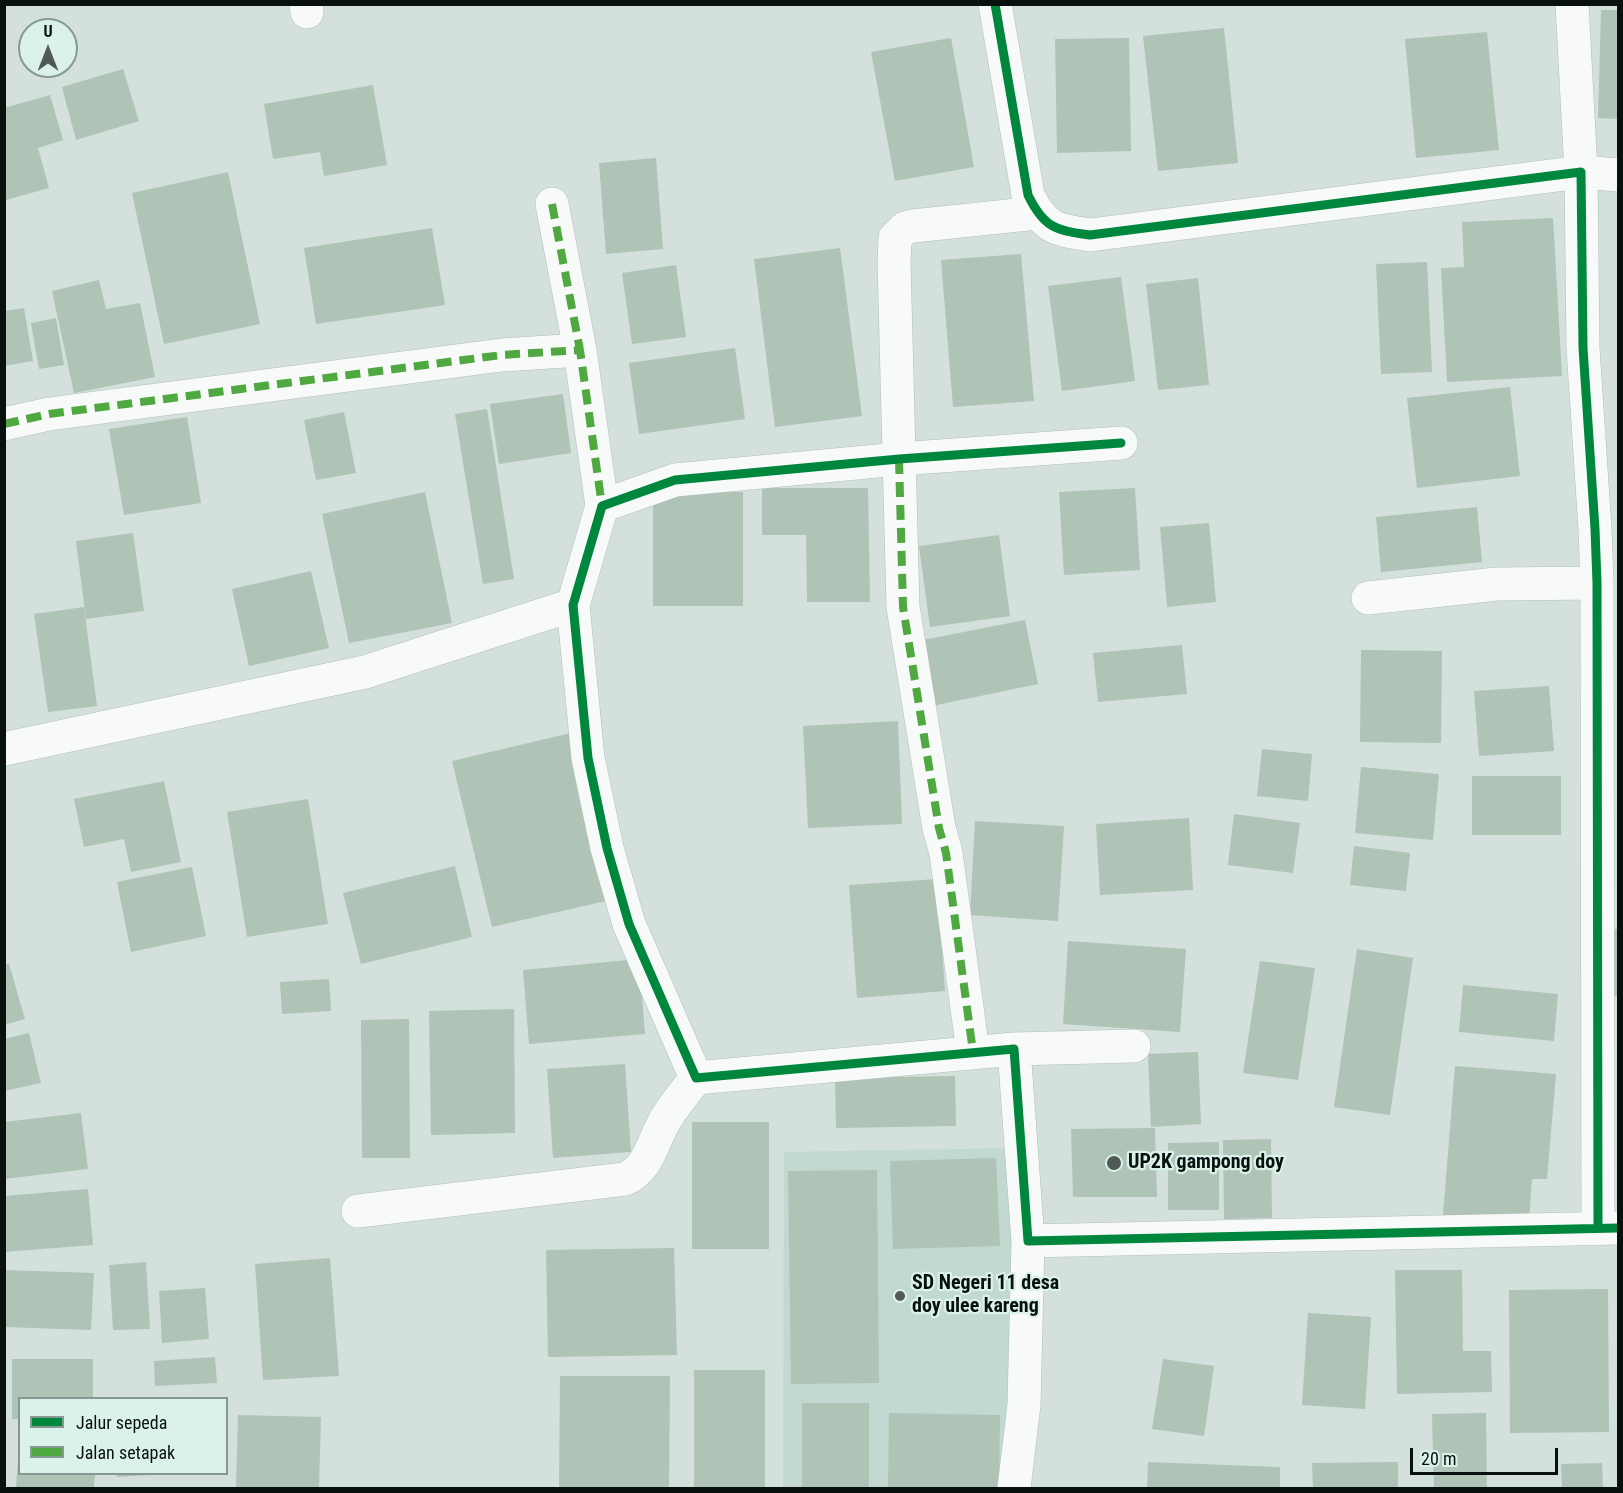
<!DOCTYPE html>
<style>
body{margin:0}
#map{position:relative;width:1623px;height:1493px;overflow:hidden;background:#d3e0db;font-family:"Roboto Condensed",sans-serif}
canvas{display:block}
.frame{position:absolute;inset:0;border:6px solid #09110e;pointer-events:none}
.legend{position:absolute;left:18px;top:1397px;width:210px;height:78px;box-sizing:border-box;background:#dbf2ea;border:2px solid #879892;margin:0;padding:8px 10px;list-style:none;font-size:18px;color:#09110e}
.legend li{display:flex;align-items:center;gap:12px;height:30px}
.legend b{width:30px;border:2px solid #879892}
.north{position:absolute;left:18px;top:18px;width:60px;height:60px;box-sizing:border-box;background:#dbf2ea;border:2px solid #879892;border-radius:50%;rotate:0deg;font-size:16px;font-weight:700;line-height:24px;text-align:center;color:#09110e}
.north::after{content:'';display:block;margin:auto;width:21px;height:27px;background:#505956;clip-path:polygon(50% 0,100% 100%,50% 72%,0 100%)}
.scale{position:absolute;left:1410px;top:1448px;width:148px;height:27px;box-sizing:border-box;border:3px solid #09110e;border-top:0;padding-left:8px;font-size:18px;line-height:21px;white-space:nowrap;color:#09110e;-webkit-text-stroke:4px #dbf2ea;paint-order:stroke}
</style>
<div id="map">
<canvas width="1623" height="1493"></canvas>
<div class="frame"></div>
<ul class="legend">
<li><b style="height:8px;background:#00873e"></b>Jalur sepeda</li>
<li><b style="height:8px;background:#50a841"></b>Jalan setapak</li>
</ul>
<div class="north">U</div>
<div class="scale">20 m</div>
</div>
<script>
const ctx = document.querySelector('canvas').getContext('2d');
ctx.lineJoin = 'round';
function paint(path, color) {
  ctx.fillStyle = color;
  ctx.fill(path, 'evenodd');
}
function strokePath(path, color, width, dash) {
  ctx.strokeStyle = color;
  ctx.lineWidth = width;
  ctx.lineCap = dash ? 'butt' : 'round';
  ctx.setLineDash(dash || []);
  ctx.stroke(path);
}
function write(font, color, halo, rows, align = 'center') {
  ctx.font = font + ' "Roboto Condensed",sans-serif';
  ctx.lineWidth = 4.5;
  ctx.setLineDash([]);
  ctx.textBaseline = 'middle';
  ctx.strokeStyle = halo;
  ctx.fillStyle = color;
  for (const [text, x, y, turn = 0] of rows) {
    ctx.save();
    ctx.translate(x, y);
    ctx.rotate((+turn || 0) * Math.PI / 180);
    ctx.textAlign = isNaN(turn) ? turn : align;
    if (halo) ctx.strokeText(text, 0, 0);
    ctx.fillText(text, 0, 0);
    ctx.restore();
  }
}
paint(new Path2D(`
 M 1018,1148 L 1008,1488 L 783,1488 L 784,1152 Z`), '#c1d9d0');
paint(new Path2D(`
 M 1601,10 L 1618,10 L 1618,119 L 1598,118 Z
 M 1224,28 L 1238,163 L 1158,171 L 1143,36 Z
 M 1487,32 L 1499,150 L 1416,158 L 1405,39 Z
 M 951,38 L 974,167 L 895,181 L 871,52 Z
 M 1129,38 L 1131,151 L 1057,153 L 1055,39 Z
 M 123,69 L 139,121 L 76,140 L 62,87 Z
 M 373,85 L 387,165 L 324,176 L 320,152 L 273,159 L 264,104 Z
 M 50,95 L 63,140 L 38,148 L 49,188 L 6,200 L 4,194 L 4,108 Z
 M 656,158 L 663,249 L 606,254 L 599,163 Z
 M 228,172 L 260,324 L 164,344 L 132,193 Z
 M 1553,218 L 1562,376 L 1447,382 L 1441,268 L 1464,267 L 1462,222 Z
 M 432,228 L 445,305 L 316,324 L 304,248 Z
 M 840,248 L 862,416 L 775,427 L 754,259 Z
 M 1021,254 L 1034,401 L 953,407 L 941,260 Z
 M 1427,262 L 1432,372 L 1381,374 L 1376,264 Z
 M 676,265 L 686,337 L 632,344 L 622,273 Z
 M 1121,277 L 1135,381 L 1062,391 L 1048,286 Z
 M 1198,278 L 1209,385 L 1158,390 L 1146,284 Z
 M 99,280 L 106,309 L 140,303 L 155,377 L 74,393 L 52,291 Z
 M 24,308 L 33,361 L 4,366 L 4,311 Z
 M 56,318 L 64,365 L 39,369 L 31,323 Z
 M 735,348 L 745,419 L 639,434 L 629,363 Z
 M 1510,387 L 1520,476 L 1417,488 L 1407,398 Z
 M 563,394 L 571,453 L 499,464 L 490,404 Z
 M 487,409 L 514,579 L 483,584 L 455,414 Z
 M 344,412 L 356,473 L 316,480 L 304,420 Z
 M 187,417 L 201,503 L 124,515 L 109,429 Z
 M 762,488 L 868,488 L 870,602 L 807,602 L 806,535 L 762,535 Z
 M 1135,488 L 1140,570 L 1064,575 L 1059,492 Z
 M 425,492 L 452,623 L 349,643 L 322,514 Z
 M 653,492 L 743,492 L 743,606 L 653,606 Z
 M 1477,507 L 1482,562 L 1381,572 L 1376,517 Z
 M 1209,523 L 1216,602 L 1167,607 L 1160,527 Z
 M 133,533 L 144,611 L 86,619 L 76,541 Z
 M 999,535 L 1010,616 L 930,627 L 919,546 Z
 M 311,571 L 329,648 L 249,666 L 232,589 Z
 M 84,607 L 97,706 L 48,712 L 34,614 Z
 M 1025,620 L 1038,684 L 932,706 L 918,641 Z
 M 1182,645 L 1187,694 L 1098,702 L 1093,653 Z
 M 1361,650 L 1442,651 L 1441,743 L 1360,742 Z
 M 1549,686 L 1554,751 L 1479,756 L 1474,691 Z
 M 898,721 L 902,824 L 808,828 L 803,726 Z
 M 571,733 L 610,900 L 492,927 L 452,761 Z
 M 1262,749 L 1312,754 L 1308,801 L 1257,796 Z
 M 1361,767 L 1439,774 L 1433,840 L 1355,833 Z
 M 1472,776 L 1561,776 L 1561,835 L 1472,835 Z
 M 164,781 L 181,862 L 131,872 L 124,839 L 84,847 L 74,799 Z
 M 308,799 L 328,924 L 247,937 L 227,812 Z
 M 1234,814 L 1300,823 L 1293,873 L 1228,865 Z
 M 1189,818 L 1193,890 L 1100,895 L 1096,824 Z
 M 975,821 L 1064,826 L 1058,921 L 970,915 Z
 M 1354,846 L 1410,853 L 1406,891 L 1350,885 Z
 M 455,866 L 472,937 L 361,964 L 343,893 Z
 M 192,867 L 206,936 L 131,952 L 117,882 Z
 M 937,879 L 945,991 L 857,998 L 849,885 Z
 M 1612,929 L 1618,929 L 1618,996 L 1610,996 Z
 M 1068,941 L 1186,949 L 1180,1032 L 1063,1024 Z
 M 1357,949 L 1413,958 L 1390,1115 L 1334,1107 Z
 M 639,959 L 645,1034 L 529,1044 L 523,970 Z
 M 1260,961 L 1315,968 L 1298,1080 L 1243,1073 Z
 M 9,964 L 25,1019 L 4,1025 L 4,965 Z
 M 329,979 L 331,1011 L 282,1014 L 280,982 Z
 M 1463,985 L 1558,994 L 1554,1041 L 1459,1032 Z
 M 514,1009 L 515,1133 L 431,1135 L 429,1011 Z
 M 409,1019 L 410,1158 L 362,1158 L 361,1020 Z
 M 29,1033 L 41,1083 L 4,1091 L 4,1039 Z
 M 1198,1052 L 1201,1124 L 1151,1127 L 1148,1054 Z
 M 625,1064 L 631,1152 L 553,1158 L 547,1069 Z
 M 1455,1066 L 1556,1074 L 1547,1179 L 1532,1179 L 1529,1222 L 1443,1215 Z
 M 955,1076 L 956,1126 L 836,1128 L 835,1078 Z
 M 81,1113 L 88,1169 L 4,1179 L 4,1122 Z
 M 692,1122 L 769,1122 L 769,1249 L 692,1249 Z
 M 1155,1128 L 1157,1197 L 1073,1197 L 1071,1129 Z
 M 1271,1139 L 1272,1218 L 1224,1219 L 1223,1140 Z
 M 1219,1142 L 1219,1210 L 1168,1210 L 1168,1143 Z
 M 996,1158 L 1000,1246 L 893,1249 L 890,1161 Z
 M 877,1170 L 879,1383 L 791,1384 L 788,1171 Z
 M 88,1189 L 93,1245 L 4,1252 L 4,1196 Z
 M 674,1248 L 677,1355 L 548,1357 L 546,1250 Z
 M 330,1258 L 339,1376 L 263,1380 L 255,1264 Z
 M 146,1262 L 150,1329 L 113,1330 L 109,1265 Z
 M 4,1270 L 94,1273 L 91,1330 L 4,1327 Z
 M 1395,1270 L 1462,1270 L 1463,1351 L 1491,1351 L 1492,1392 L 1397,1394 Z
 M 205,1288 L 209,1339 L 162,1343 L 159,1291 Z
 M 1608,1289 L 1609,1432 L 1510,1433 L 1509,1290 Z
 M 1308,1313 L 1371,1317 L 1365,1409 L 1302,1405 Z
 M 215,1357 L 217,1383 L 155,1386 L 154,1361 Z
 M 12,1359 L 93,1359 L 93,1398 L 20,1398 L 20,1419 L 12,1419 Z
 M 1163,1359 L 1214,1366 L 1204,1436 L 1152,1429 Z
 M 694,1370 L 765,1370 L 765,1488 L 694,1488 Z
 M 560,1376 L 670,1376 L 669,1488 L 559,1488 Z
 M 802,1403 L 869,1403 L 869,1488 L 802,1488 Z
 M 889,1413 L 1000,1415 L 999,1488 L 888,1488 Z
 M 1486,1413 L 1487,1488 L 1434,1488 L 1432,1414 Z
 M 238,1415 L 321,1417 L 319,1488 L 236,1488 Z
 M 18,1459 L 20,1459 L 20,1474 L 95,1474 L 94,1488 L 16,1488 Z
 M 1148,1462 L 1280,1467 L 1280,1488 L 1147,1488 Z
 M 1398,1462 L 1398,1488 L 1313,1488 L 1312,1463 Z
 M 1602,1463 L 1603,1488 L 1562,1488 L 1561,1464 Z
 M 116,1474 L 149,1474 L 149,1475 L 117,1477 Z`), '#afc3b7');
const minor = new Path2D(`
 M 306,4 L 307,12
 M 995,4 L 1028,195 C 1044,228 1055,230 1090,235 L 1581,172 L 1583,348 L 1595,529 L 1597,583 L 1598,1227
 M 1572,4 L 1581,172 L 1618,175
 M 552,204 L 580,350
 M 4,424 L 49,414 L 502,355 L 580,350 L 602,506
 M 1121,443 L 899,459 L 675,480 L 602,506 L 573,605 L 588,758 L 607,848 L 629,924 L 696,1078 L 1014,1049 L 1028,1241 L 1618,1228
 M 1368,598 L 1497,584 L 1597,583
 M 4,749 L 365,672 L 573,605
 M 1014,1049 L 1134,1046
 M 973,1052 L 946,853 L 939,828 L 903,607 L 894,262 L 895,238 L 905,228 L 913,226 L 1037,213
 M 358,1211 L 625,1179 C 650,1169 653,1138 667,1117 C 675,1104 686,1091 696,1078
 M 1014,1488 L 1024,1405 L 1028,1241`);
strokePath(minor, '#b4beba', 34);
strokePath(minor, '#f8fafa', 33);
strokePath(new Path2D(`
 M 552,204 L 580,350
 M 4,424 L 49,414 L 502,355 L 580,350 L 602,506
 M 899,459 L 903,607 L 939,828 L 946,853 L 973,1052`), '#50a841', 8, [15, 8]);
strokePath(new Path2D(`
 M 995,4 L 1028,195 C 1044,228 1055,230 1090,235 L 1581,172 L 1583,348 L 1595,529 L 1597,583 L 1598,1227
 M 1121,443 L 899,459 L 675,480 L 602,506 L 573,605 L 588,758 L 607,848 L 629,924 L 696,1078 L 1014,1049 L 1028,1241 L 1618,1228`), '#00873e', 9);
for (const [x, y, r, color] of [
 [1114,1163,8,"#505956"],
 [900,1296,6,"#505956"]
]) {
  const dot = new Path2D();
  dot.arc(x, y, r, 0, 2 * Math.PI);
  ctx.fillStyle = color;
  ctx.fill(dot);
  strokePath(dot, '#dbf2ea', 2);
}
write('bold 20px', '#09110e', '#dbf2ea', [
 ["UP2K gampong doy",1128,1163],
 ["SD Negeri 11 desa",912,1284],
 ["doy ulee kareng",912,1307]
], 'left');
</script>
